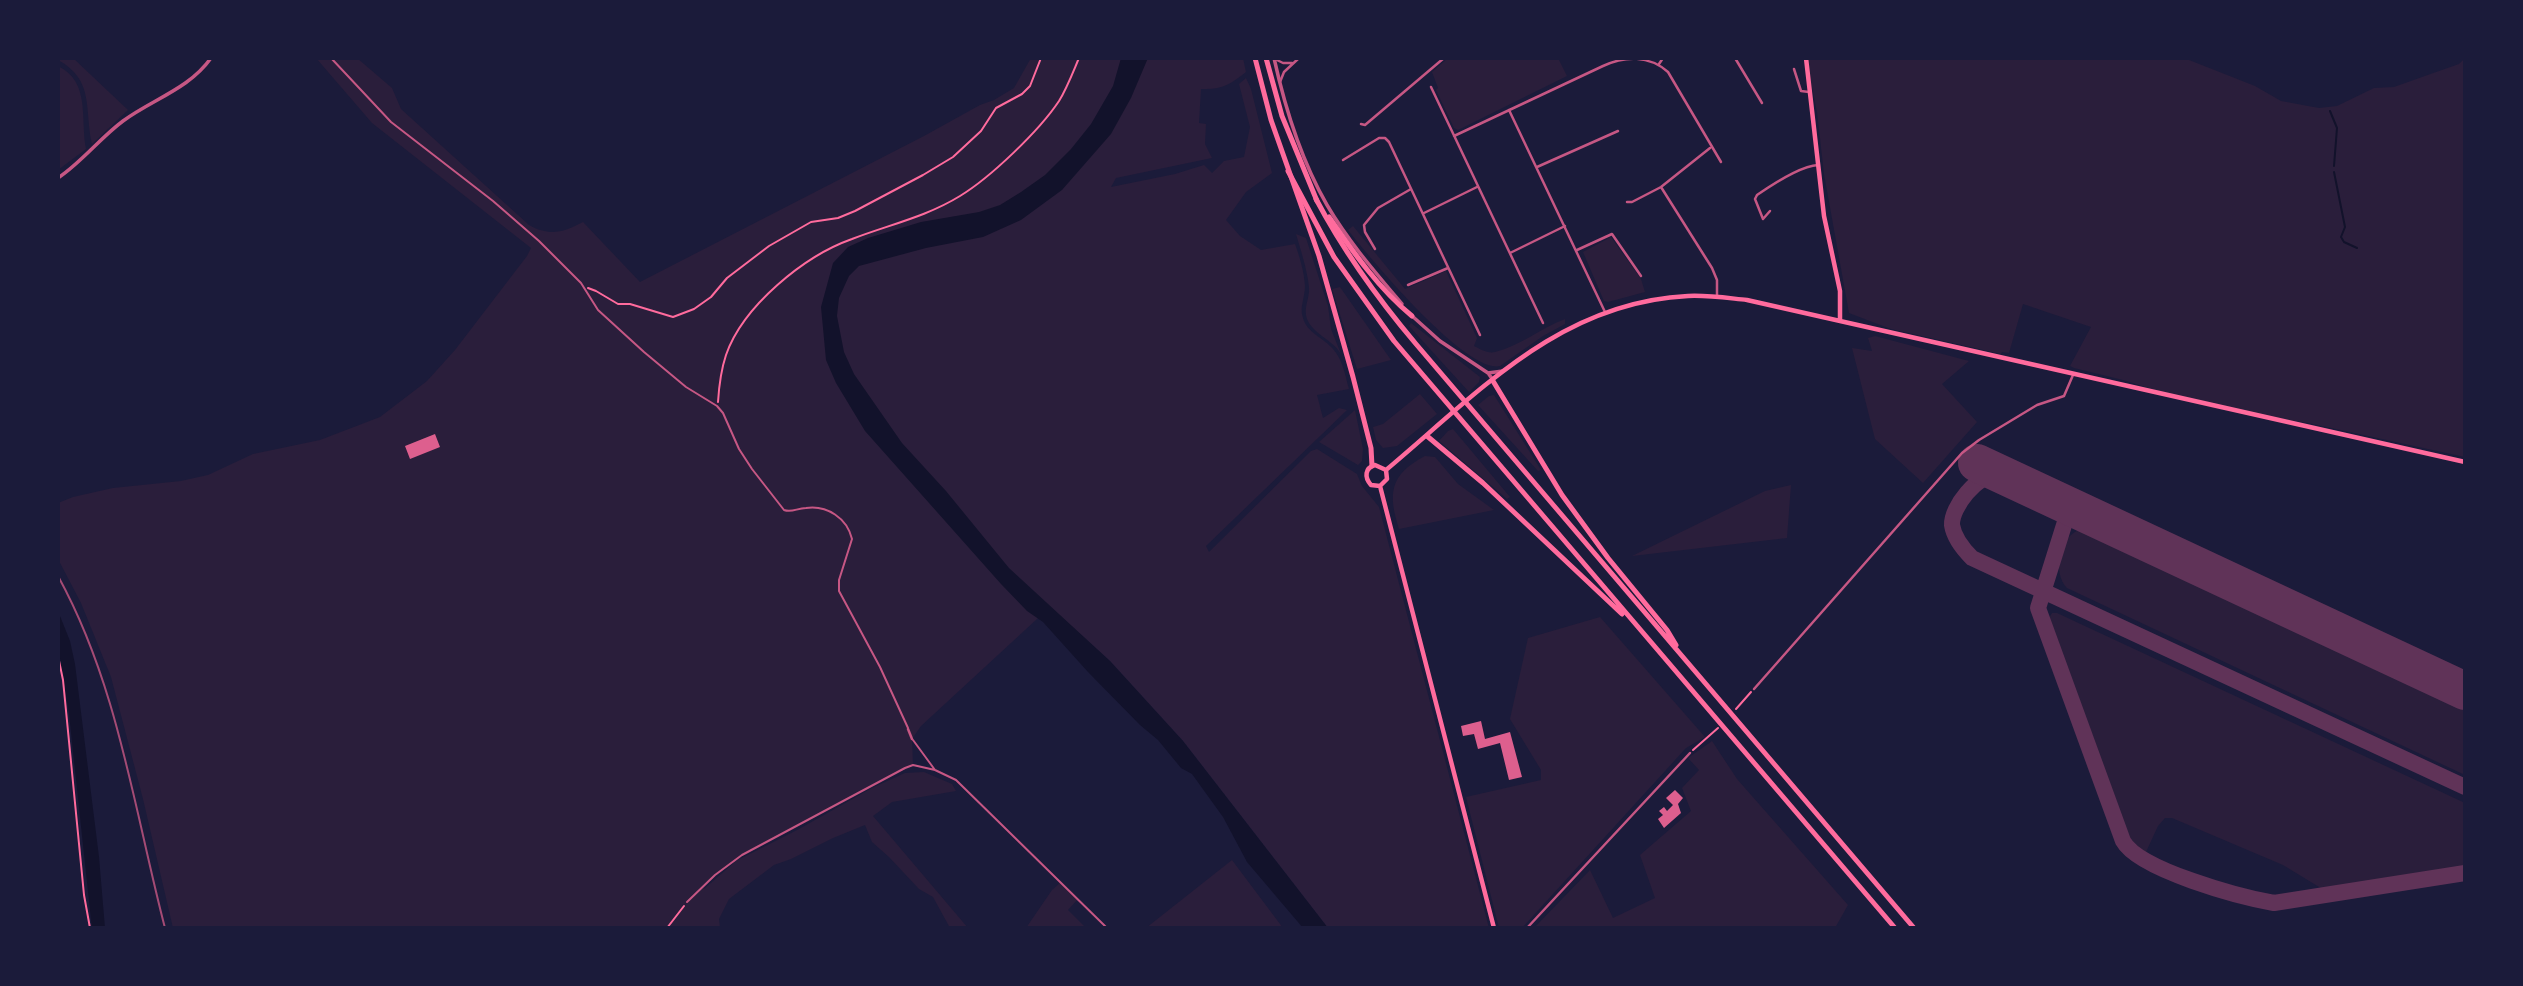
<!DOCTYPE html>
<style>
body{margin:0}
#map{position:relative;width:2523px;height:986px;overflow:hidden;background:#1b1b3a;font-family:"Archivo Narrow",sans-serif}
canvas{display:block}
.frame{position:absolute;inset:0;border:60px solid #1b1b3a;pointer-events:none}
</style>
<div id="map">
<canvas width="2523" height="986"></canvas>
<div class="frame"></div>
</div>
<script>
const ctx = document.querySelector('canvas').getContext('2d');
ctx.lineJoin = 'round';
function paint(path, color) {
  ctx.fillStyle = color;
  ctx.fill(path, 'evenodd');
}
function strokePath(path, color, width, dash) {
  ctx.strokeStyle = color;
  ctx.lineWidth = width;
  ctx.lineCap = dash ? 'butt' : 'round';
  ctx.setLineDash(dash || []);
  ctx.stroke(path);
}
paint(new Path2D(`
 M 58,58 L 73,58 L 128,110 L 92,144 C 84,109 95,80 58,60 Z
 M 316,58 L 357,58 L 392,88 L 401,109 L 529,225 C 550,237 564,232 583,222 L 640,282 L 924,136 L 980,105 L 994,100 L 1014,88 L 1031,58 L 1243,58 L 1246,72 C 1229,85 1222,90 1201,89 L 1199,123 L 1206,124 L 1205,144 L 1212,158 L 1116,178 L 1111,187 L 1175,174 L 1204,165 L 1212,173 L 1224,161 L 1244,157 L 1250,127 L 1239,84 L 1246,78 L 1251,89 L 1272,173 L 1246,192 L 1226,220 L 1240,236 L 1261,250 L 1295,244 C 1300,258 1304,271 1305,286 C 1305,298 1299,307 1303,318 C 1307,333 1324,338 1333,349 C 1343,360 1345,375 1349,389 L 1317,395 L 1323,418 L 1339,408 L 1347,410 L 1206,546 L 1209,552 L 1311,451 L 1317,449 L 1357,474 L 1362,486 L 1379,507 L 1489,928 L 1328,928 L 1183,741 L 1110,661 L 1050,607 L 921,726 L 912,739 L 913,765 L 742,855 L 703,886 L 704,889 L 736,861 L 799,829 L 872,788 L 905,773 L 924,772 L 952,784 L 956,791 L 892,802 L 873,816 L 968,928 L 950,928 L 933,897 L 919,889 L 889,857 L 872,842 L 865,825 L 833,838 L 791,859 L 774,865 L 729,899 L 719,919 L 720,928 L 173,928 L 143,799 L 111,677 L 81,603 L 58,559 L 58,503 L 73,497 L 113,488 L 181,481 L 208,475 L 253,454 L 320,440 L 380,417 L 427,381 L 455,350 L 527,256 L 531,248 L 372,123 Z
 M 1448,58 L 1558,58 L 1567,76 L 1458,130 L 1454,128 L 1436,90 L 1438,88 L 1432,72 Z
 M 1806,58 L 2184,58 L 2255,86 L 2281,101 L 2319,108 L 2337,106 L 2374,88 L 2394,87 L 2439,71 L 2459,64 L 2465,58 L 2465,457 L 2308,423 L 2212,408 L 2123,380 L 2074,368 L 2070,366 L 2091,327 L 2023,304 L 2009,353 L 2002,352 L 2001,354 L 1891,329 L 1849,313 L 1824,174 L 1817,112 Z
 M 58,66 C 91,82 80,119 86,149 L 58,170 Z
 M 1353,226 L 1405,289 L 1446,271 L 1477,338 L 1474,346 C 1480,349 1488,354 1495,352 C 1520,346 1541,328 1565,319 L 1565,324 L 1543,336 L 1500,366 C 1466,374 1369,257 1348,230 Z
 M 1296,234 L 1306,238 L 1328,306 L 1331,329 L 1341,354 C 1333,340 1313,334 1307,319 C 1303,308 1310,298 1309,287 C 1307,269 1301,251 1296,234 Z
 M 1611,237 L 1641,279 L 1645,292 L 1608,302 L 1604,301 L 1583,252 Z
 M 1340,287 L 1391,360 L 1357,369 L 1332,289 Z
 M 1411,323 L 1480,377 L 1479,382 L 1469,392 L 1409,326 Z
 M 1875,336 L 1969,361 L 1942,384 L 1977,422 L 1923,483 L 1875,439 L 1852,348 L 1872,351 L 1868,338 Z
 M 1420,394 L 1437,414 L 1397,446 L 1383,448 L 1376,440 L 1373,427 L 1383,424 Z
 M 1494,395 L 1541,470 L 1538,471 L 1478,405 L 1489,396 Z
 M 1355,410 L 1363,449 L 1362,461 L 1358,465 L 1319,442 Z
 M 1453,429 L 1510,497 L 1507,499 L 1439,441 L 1448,431 Z
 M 1425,456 L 1435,457 L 1458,484 L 1494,510 L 1399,529 C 1388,494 1389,475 1425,456 Z
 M 1791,485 L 1787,538 L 1632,556 L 1765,491 Z
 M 2079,530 L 2087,531 L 2465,706 L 2465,775 L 2067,588 C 2052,573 2059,537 2079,530 Z
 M 2052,613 L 2057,613 L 2465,803 L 2465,867 L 2324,890 L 2283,865 L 2172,818 L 2165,818 L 2158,826 L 2146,852 L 2135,847 L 2123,826 L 2094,740 L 2050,626 L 2049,618 Z
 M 1600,617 L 1705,737 L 1686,748 L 1522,928 L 1499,928 L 1466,797 L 1541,780 L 1541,770 L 1510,719 L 1528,638 Z
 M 1712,741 L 1737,779 L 1848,905 L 1835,928 L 1534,928 L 1590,870 L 1613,918 L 1655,898 L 1640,855 L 1691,811 L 1682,788 L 1699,770 L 1688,758 Z
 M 1232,860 L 1283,928 L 1146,928 Z
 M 1060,883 L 1077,900 L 1068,910 L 1086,928 L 1026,928 L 1052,890 Z`), '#2a1e3b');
paint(new Path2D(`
 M 1121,58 L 1148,58 L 1131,98 L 1111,134 L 1062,190 L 1021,220 L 983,237 L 926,248 L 859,266 L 849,276 L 839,298 L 837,316 L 844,352 L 854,374 L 902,443 L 946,491 L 1009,568 L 1110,661 L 1183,741 L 1328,928 L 1303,928 L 1247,862 L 1223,817 L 1192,774 L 1181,768 L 1158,740 L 1140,725 L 1088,672 L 1043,622 L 1027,611 L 1001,584 L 865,431 L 836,383 L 826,360 L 821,307 L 833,263 L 848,247 L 868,238 L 921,222 L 979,212 L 1000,205 L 1021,192 L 1045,175 L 1071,149 L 1091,124 L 1113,86 Z
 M 58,611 L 70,641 L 75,664 L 99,857 L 105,928 L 92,928 L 91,920 L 69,714 L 58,646 Z`), '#12122b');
strokePath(new Path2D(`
 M 2330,111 L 2337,128 L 2334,166
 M 2334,172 L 2345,227 L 2341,237 L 2344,242 L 2357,248`), '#12122b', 2);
strokePath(new Path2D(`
 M 2008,477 C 2007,477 1998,474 1997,474 C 1978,474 1951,507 1952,525 C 1954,538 1963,549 1972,558 L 2465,787
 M 2070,506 L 2038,608 L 2123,841 C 2139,870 2240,897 2274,903 L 2465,873`), '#603358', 16);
strokePath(new Path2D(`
 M 1977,463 L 2465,691`), '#603358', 38);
paint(new Path2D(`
 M 435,434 L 440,447 L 410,459 L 405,446 Z
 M 1481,721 L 1485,739 L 1510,732 L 1522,777 L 1509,780 L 1500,743 L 1478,749 L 1474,734 L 1463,736 L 1461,726 Z
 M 1675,790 L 1683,798 L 1678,804 L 1681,813 L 1664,828 L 1658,819 L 1663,815 L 1659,811 L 1664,807 L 1667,811 L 1673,805 L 1666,798 Z`), '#dd5f8e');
strokePath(new Path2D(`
 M 588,288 L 596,291 L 618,304 L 630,304 L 673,317 L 694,309 L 711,297 L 727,278 L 769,246 L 811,222 L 838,218 L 855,211 L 923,175 L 953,157 L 981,131 L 996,108 L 1022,94 L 1030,86 L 1041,58
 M 718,402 C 719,386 721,370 726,355 C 743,306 804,256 852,239 C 888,225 926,217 960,196 C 991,177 1039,131 1059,101 C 1067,88 1073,72 1079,58
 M 58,656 L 63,680 L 84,895 L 90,928
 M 1736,709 L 1751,692
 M 1693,750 L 1718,728
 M 667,928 L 684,906`), '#ff6b9d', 2);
strokePath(new Path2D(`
 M 331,58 L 391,122 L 493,201 L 539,241 L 581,283 L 598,310 L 644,352 L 686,387 L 717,406 L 723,413 L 739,449 L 752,469 L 784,510 C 792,513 797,508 806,508 C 827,505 847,518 852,539 L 839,580 L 839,591 L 880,667 L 908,728
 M 913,740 L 935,770 L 956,780 L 1107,928
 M 687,902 L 715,875 L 742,855 L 905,768 L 913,765 L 935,770`), '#c65784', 2);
strokePath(new Path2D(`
 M 908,729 L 912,739`), '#c65784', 2.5);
strokePath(new Path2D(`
 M 1735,58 L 1762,103
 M 1275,59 L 1283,63 L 1292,63
 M 1659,64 L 1663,58
 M 1794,69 L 1801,91 L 1809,92
 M 1280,82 L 1284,72 L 1299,58
 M 1431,87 L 1543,323
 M 1509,110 L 1605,312
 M 1361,124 L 1365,125 L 1444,58
 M 1454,136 L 1603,66 C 1625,56 1649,55 1668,72 L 1721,162
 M 1343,160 L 1379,138 L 1385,138 L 1389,142 L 1480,335
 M 1537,167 L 1618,131
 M 1661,187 L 1712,268 L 1717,280 L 1717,297
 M 1627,202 L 1632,202 L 1661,187 L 1710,148
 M 1770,211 L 1763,219 L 1755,199 L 1757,195 C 1773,184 1800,166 1818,165
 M 1424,213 L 1477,187
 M 1375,249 L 1365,232 L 1364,225 L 1378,208 L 1411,189
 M 1577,250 L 1612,234 L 1641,276
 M 1510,253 L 1565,226
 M 1408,285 L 1448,268
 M 1754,689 L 1962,453 L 1979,440 L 2037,405 L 2064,396 L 2073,375
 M 1527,928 L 1690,753`), '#c65784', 2.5);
strokePath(new Path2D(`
 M 1274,58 C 1285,108 1301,160 1327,205 C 1348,241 1375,272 1402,304
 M 58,178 C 82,162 100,138 123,121 C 153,99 189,89 211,58
 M 1411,315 L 1440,341 L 1488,373 L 1493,380
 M 1488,373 L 1503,371`), '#c65784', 3.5);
strokePath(new Path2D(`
 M 1806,58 L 1824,216 L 1840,291 L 1840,321
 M 1386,470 C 1478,393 1560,302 1688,296 C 1708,295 1727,298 1747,300 L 2465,462
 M 1380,486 L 1494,928
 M 1380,486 L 1371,485 C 1364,477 1365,468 1375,465 L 1386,470
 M 1380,486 L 1387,479 L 1386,470`), '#ff6b9d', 4.5);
strokePath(new Path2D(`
 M 1255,58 L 1271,120 L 1319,256 L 1353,377 L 1371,448 L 1372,466
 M 1266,58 L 1282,116 L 1317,201
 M 1329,217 C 1353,252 1379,289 1412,316`), '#ff6b9d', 5);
strokePath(new Path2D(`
 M 1288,171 L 1334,257 L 1394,341 L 1895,928
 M 1316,199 C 1344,252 1378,299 1416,344 L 1914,928
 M 1493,381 L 1562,495 L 1608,558 L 1667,630 L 1676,645
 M 1427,436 L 1483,483 L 1622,614`), '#ff6b9d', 5);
strokePath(new Path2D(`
 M 58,576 C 118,685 134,809 165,928`), '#a44b75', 2);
</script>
